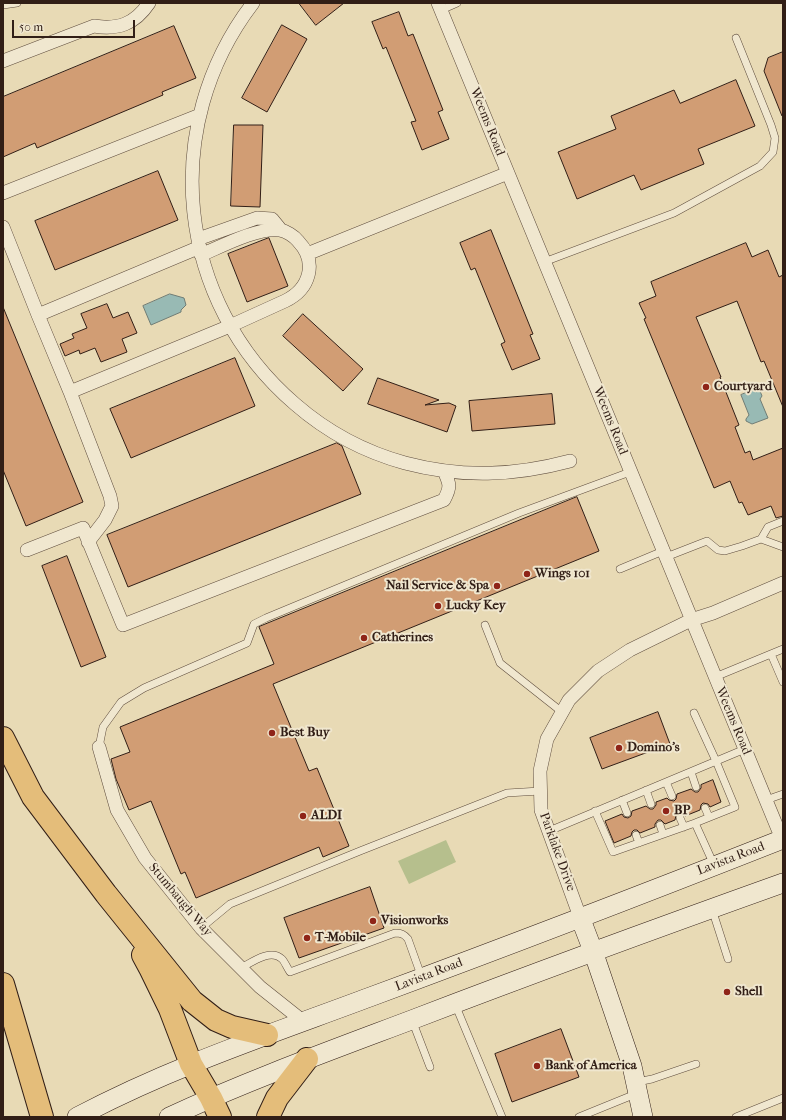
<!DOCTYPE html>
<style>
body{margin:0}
#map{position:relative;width:786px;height:1120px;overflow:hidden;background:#e8dab5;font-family:"IM FELL French Canon",serif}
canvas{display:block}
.frame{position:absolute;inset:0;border:4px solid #311e16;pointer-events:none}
.scale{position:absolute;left:12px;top:20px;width:123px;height:18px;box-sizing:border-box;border:2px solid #311e16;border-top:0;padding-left:5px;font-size:12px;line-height:14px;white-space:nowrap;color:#311e16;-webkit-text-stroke:3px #f0e7cf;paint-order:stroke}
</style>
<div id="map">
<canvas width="786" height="1120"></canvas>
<div class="frame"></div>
<div class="scale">50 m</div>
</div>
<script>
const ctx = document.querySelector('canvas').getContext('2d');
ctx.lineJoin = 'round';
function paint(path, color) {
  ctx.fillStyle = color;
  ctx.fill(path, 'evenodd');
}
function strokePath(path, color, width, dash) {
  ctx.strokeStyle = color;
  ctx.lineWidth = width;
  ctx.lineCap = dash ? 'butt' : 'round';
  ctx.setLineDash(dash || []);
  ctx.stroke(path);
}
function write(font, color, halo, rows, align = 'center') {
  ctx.font = font + ' "IM FELL French Canon",serif';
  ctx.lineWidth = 4;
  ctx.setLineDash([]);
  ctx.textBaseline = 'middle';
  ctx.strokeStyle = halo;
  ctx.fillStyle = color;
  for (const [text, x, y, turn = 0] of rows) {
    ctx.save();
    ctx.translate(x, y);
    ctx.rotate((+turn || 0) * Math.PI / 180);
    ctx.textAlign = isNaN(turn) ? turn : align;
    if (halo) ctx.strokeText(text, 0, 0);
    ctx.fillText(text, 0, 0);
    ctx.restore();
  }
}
paint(new Path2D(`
 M 446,840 L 456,862 L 409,884 L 398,861 Z`), '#b6bf8d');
const water = new Path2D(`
 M 170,294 L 184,298 L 186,305 L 181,310 L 181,312 L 151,325 L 143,306 Z
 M 755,389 L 760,391 L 762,396 L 760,399 L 768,418 L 752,424 L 746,421 L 746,419 L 749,415 L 741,395 Z`);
paint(water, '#98bab4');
strokePath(water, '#6f7c75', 1);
const building = new Path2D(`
 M 299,3 L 344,3 L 316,25 Z
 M 399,12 L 408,36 L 413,34 L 443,110 L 438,112 L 449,139 L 422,150 L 411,122 L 416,121 L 386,47 L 383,49 L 372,22 Z
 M 282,25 L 307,39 L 267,112 L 242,98 Z
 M 174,26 L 196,78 L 162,92 L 163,95 L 37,148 L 35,143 L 3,157 L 3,97 Z
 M 783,52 L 783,115 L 782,116 L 764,71 L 768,58 Z
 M 736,80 L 755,126 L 698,149 L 704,164 L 641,190 L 634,175 L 577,199 L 558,152 L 616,129 L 611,116 L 674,90 L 680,103 Z
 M 234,125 L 263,125 L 260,207 L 231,206 Z
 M 158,171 L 178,220 L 55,270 L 35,221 Z
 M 491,230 L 533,334 L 530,335 L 540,359 L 512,370 L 501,344 L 505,342 L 475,268 L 471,270 L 460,243 Z
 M 269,238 L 288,286 L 247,302 L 228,254 Z
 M 746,243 L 752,257 L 768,250 L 779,277 L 783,275 L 783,407 L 764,361 L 761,362 L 737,301 L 696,317 L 721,377 L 720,377 L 739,425 L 735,427 L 745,453 L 750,451 L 753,460 L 783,448 L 783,516 L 776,518 L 771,506 L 748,515 L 742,502 L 739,503 L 730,481 L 714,488 L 644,319 L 646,318 L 639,303 L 656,296 L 651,282 Z
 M 107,304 L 113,318 L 128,312 L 137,333 L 122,339 L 127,352 L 101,362 L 95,348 L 80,354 L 79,350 L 65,356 L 60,344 L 74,338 L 72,334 L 87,328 L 81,314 Z
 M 3,307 L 83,502 L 26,526 L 3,470 Z
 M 303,314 L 363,369 L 343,391 L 283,336 Z
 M 235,358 L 255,406 L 131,458 L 110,409 Z
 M 378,378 L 439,400 L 425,405 L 449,403 L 456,406 L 447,432 L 368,404 Z
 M 552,394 L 555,424 L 472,431 L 469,401 Z
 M 337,443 L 342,446 L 361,494 L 128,587 L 107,535 Z
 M 577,497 L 599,551 L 273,684 L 309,771 L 317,768 L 349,846 L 323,857 L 319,847 L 196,898 L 185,872 L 181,874 L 151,801 L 129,810 L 116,779 L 111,759 L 130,752 L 120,727 L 274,664 L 259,627 Z
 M 67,556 L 106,657 L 81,667 L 42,566 Z
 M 658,712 L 670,744 L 602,769 L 590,738 Z
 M 713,780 L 721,802 L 710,807 L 708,804 L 703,803 L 701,805 L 700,810 L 685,816 L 683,814 L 678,813 L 676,815 L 675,820 L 665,824 L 661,820 L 658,820 L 655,824 L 655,827 L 640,833 L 637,830 L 634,830 L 632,832 L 631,836 L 614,843 L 605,821 L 622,814 L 624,817 L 628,818 L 631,816 L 632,811 L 646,806 L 650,809 L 653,809 L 656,805 L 656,802 L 667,798 L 669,800 L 674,801 L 676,799 L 677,794 L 691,789 L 695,792 L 698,792 L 701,788 L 701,785 Z
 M 370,887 L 384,928 L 299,958 L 284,918 Z
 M 561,1029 L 579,1077 L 512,1102 L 495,1054 Z`);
paint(building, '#d19d74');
strokePath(building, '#311e16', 1);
const lane = new Path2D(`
 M 3,5 L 17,3
 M 441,10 L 457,3
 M 544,262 L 674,213 L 760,166 L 773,152 L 775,138 L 771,125 L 736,38
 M 761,539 L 783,547
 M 666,557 L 707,541 L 718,550 L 725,551 L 742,546 L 761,539 L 768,527 L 783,521
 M 620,569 L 663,551
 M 485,625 L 500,663 L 562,712
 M 771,654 L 783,682
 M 715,677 L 783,649
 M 694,713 L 716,761 L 735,807 L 695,823 L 714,865
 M 99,747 L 103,727 L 121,702 L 144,688 L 247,643 L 254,624 L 266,618 L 519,513 L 630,472
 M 691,772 L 696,787
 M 666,782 L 672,796
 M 646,790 L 651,804
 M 622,800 L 627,813
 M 766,800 L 783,794
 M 705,808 L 709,817
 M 595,811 L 613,852 L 695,823
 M 680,818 L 684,827
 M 660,825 L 663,834
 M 549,831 L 745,749
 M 636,835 L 639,843
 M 712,909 L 728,959
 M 201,928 L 230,904 L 360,851 L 507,793 L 540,791
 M 241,968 C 252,962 271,948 282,959 C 285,962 287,968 290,972 L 395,933 C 401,933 404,934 408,939 L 422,978
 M 455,1004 L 502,1117
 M 412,1020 L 430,1067
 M 637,1082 L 652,1079 L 696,1064
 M 579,1117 L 638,1093
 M 736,1117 L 783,1098`);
const street = new Path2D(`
 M 253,3 C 158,127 176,302 295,404 C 326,431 365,452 405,463 C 462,478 514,476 570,461
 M 438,3 L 782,839
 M 3,61 L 94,26 C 118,30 135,24 149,3
 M 3,193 L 200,115
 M 3,227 L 38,315 L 70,392 L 110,496 L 112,506 L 105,520 L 88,542
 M 198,239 L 257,218 L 272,219 L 281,230
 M 307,254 L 508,173
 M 38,315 L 200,247
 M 70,392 L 230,326 L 285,301 C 310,289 318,262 298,241 C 294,236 286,231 280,230 C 258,227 222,246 201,255
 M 27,550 L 83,528 L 123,625 L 444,500 C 451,487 450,484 444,471
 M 99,747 L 117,810 L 145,858 L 201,928 L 260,987 L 304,1022
 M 580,917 L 541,810 L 540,771 L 547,739 L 569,700 L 598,671 L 630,650 L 691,620 L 713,613 L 783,583`);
const secondary = new Path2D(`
 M 580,917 L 593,951 L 632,1066 L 643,1117
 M 77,1117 C 171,1067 271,1034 370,997 C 508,946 646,893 783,839
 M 169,1117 C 249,1080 332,1050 414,1019 C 537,972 660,927 783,883`);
const highway = new Path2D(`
 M 3,738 L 33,797 L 106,894 L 192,1001 L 216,1020 L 232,1027 L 267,1035
 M 143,955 L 150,968 L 170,1009 L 191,1064 L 211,1098 L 220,1117
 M 3,984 L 42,1117
 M 268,1117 L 277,1098 L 307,1059`);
strokePath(lane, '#5f4d3e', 8);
strokePath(street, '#5f4d3e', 14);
strokePath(secondary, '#311e16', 20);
strokePath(highway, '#311e16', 24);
strokePath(lane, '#f0e7cf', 7);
strokePath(street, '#f0e7cf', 13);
strokePath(secondary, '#f0e7cf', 19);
strokePath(highway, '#e4bd7a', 22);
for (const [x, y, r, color] of [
 [706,387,4,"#8f2418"],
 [527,574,4,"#8f2418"],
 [497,586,4,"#8f2418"],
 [438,606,4,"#8f2418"],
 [364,638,4,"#8f2418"],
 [272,733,4,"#8f2418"],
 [619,748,4,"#8f2418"],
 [666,811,4,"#8f2418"],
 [303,816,4,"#8f2418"],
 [373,921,4,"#8f2418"],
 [307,938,4,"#8f2418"],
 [727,992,4,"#8f2418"],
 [537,1066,4,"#8f2418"]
]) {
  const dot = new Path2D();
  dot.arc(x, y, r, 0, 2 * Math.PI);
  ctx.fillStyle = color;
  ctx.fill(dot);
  strokePath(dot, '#f0e7cf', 1.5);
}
write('13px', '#311e16', '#f0e7cf', [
 ["Weems Road",487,122,68],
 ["Weems Road",610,421,68],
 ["Weems Road",733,721,67],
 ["Parklake Drive",557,852,70],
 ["Lavista Road",731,859,-21],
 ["Stumbaugh Way",180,900,50],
 ["Lavista Road",429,975,-21]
]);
write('bold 13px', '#311e16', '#f0e7cf', [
 ["Courtyard",714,387],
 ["Wings 101",535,574],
 ["Nail Service & Spa",489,586,"right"],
 ["Lucky Key",446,606],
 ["Catherines",372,638],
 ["Best Buy",280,733],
 ["Domino's",627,748],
 ["BP",674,811],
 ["ALDI",311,816],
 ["Visionworks",381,921],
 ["T-Mobile",315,938],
 ["Shell",735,992],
 ["Bank of America",545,1066]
], 'left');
</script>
